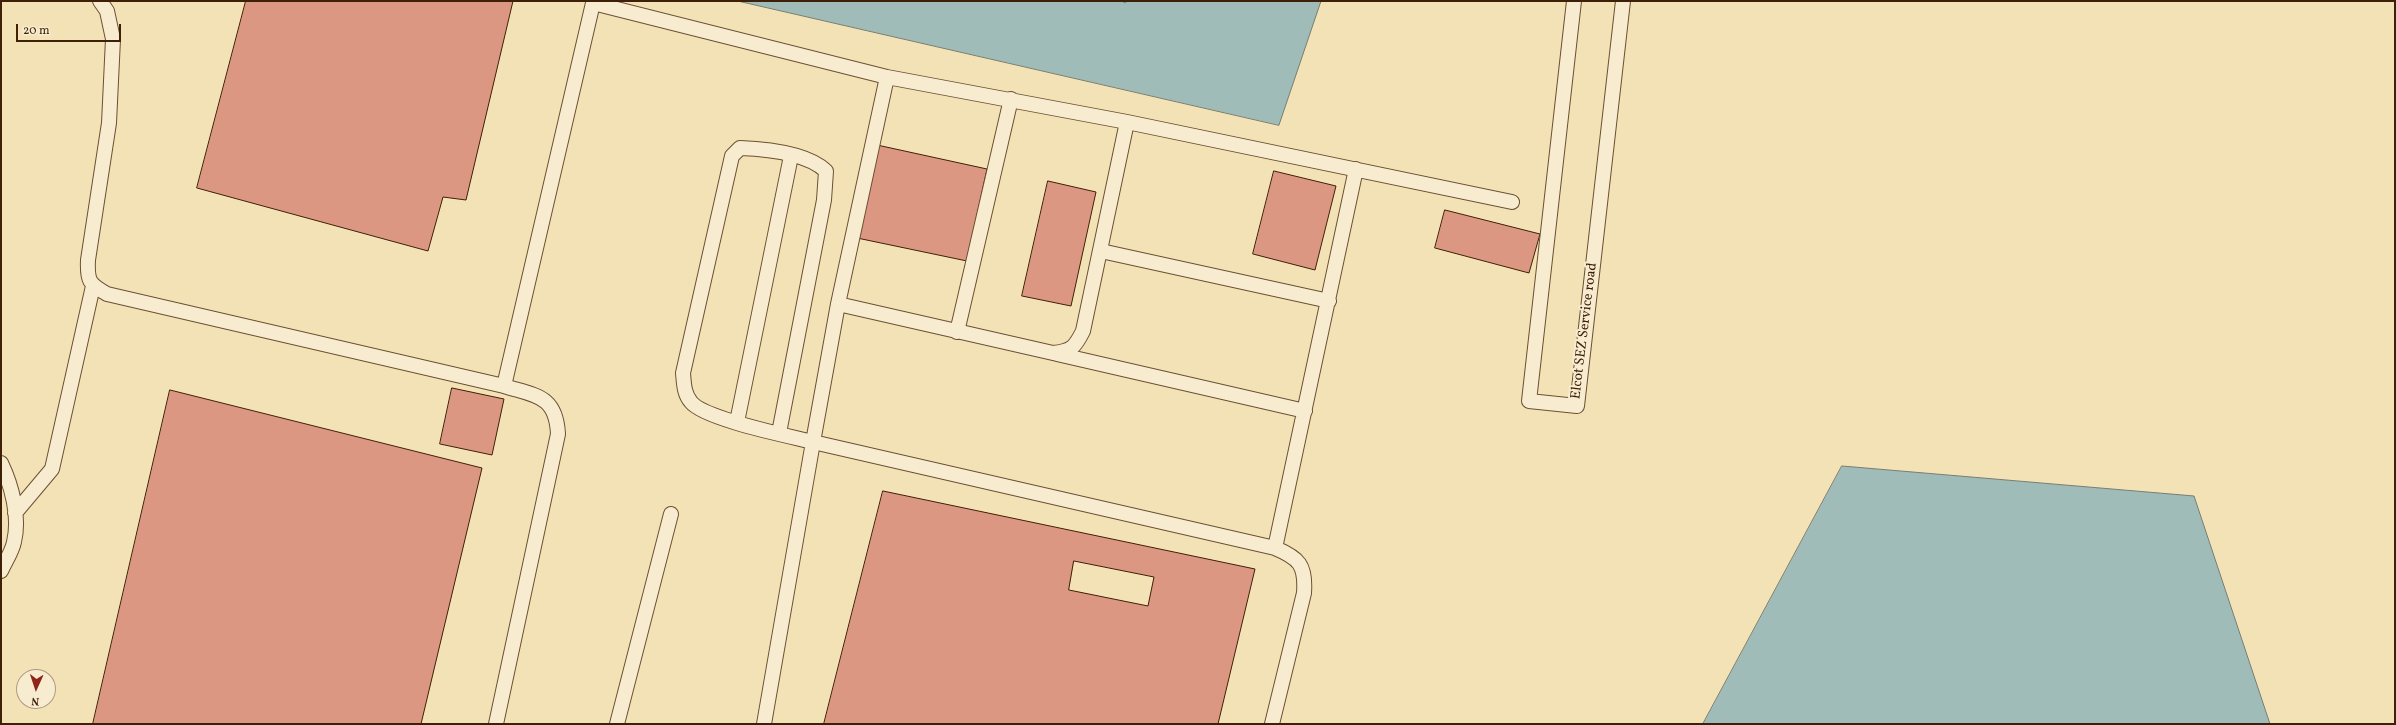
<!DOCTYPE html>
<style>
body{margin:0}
#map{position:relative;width:2396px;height:725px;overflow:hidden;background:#f4e2b7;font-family:Vollkorn,serif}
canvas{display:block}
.frame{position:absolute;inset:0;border:2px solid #3e1f07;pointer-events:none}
.north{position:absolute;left:16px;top:669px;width:40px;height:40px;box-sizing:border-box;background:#f8ecd0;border:1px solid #ae9a80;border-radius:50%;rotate:183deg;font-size:11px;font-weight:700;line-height:16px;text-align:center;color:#3e1f07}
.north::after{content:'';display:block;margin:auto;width:14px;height:18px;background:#8f2418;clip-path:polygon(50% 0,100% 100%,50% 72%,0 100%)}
.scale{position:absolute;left:16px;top:24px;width:105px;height:18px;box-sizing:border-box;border:2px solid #3e1f07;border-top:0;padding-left:5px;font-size:12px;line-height:14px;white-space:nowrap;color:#3e1f07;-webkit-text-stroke:3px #f8ecd0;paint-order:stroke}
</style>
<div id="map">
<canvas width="2396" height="725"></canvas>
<div class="frame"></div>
<div class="north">N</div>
<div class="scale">20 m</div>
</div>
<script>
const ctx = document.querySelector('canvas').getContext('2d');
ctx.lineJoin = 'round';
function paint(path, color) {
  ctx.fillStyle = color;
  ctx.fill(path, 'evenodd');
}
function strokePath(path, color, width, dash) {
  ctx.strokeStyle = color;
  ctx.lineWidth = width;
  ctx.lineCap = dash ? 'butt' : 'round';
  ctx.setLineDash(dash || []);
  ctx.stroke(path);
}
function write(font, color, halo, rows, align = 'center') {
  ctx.font = font + ' Vollkorn,serif';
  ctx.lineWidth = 4;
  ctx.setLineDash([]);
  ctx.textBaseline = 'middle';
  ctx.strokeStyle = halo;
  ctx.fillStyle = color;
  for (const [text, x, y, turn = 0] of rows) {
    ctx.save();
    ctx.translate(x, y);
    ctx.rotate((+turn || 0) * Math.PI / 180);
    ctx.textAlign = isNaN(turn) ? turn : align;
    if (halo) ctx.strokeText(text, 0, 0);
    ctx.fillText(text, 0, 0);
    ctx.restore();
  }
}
const water = new Path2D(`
 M 738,1 L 1124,1 L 1124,3 L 1128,1 L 1321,1 L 1279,125 Z
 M 1842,466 L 2194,496 L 2270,724 L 1703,724 Z`);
paint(water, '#9fbcb8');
strokePath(water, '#787d71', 1);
const building = new Path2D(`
 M 246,1 L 513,1 L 466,200 L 443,197 L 428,251 L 197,188 Z
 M 877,145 L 987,169 L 967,261 L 857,238 Z
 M 1274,171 L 1336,186 L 1315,270 L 1253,254 Z
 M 1048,181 L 1096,192 L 1071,306 L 1022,296 Z
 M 1445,210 L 1540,234 L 1529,273 L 1435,248 Z
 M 452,388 L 504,399 L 492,455 L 440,444 Z
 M 170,390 L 482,468 L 421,724 L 93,724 Z
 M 883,491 L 1255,569 L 1218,724 L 824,724 Z
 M 1074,561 L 1154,577 L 1148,606 L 1069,590 Z`);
paint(building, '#dc9783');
strokePath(building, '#3e1f07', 1);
const service = new Path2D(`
 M 100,1 L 107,11 L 113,39 L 109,123 L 88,260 C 87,281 89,284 107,294 L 504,386 C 536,396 556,395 558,434 L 496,724
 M 593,1 L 593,3 L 887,77 L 1127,122 L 1512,202
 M 1574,1 L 1529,401 L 1577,406 L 1623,1
 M 1101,251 L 1329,301
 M 838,304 L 1053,353 C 1072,351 1075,347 1083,331 L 1127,122
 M 957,332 L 1011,99
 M 1057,354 L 1305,411
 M 504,386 L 593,3
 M 737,422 L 791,156
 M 779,433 L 824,200 L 826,171 C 807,153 765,149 740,148 L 732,156 L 683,373 C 684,384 684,394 691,402 C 704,419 789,436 813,442 L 838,304 L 887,77
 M 1,463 C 12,486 20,517 14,542 C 12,552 5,562 1,571
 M 15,513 L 52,469 L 93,286
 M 1275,548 L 1356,169
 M 617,724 L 671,514
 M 764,724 L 813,442 L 1275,548 C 1299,558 1306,565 1304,593 L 1272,724`);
strokePath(service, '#6c5033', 16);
strokePath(service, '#f8ecd0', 14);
write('14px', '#3e1f07', '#f8ecd0', [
 ["Elcot SEZ Service road",1585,331,-83]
]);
</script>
